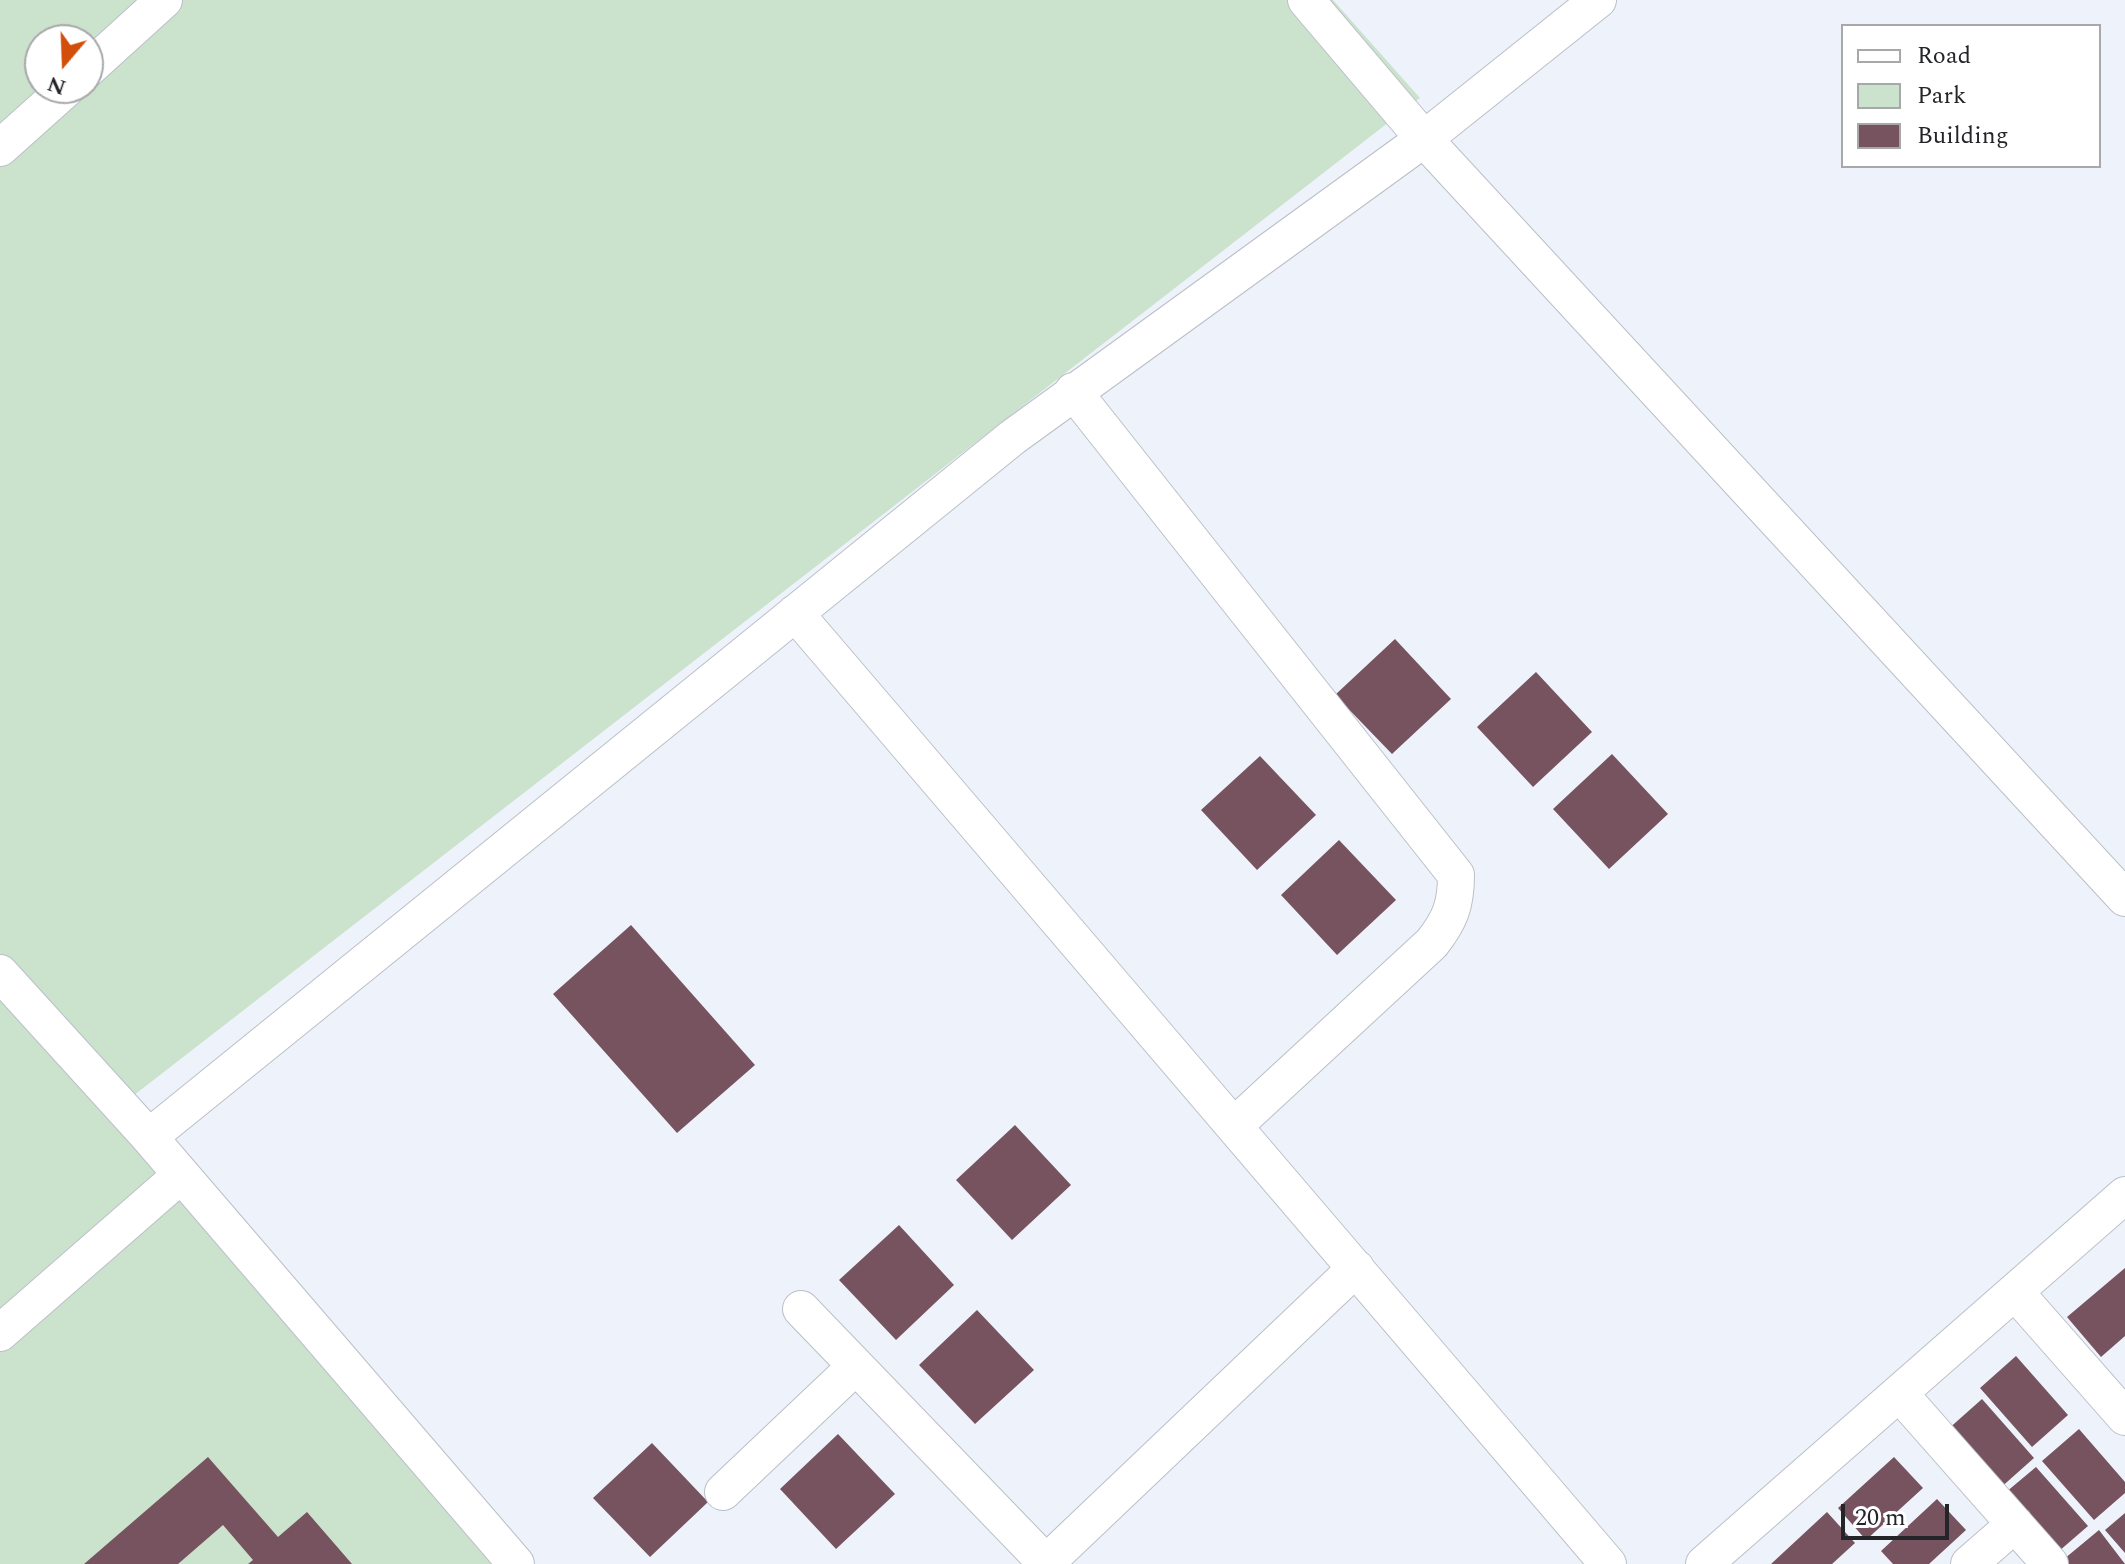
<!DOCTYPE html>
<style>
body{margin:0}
#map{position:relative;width:2125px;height:1564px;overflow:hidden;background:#edf2fb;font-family:Spectral,serif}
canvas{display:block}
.legend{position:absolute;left:1841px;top:24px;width:260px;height:144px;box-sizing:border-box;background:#fff;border:2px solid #a7a8a9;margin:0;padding:10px 14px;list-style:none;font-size:24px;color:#242529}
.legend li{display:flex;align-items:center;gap:16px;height:40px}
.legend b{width:40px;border:2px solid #a7a8a9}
.north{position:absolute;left:24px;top:24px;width:80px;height:80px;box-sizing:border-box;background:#fff;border:2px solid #a7a8a9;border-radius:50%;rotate:199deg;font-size:22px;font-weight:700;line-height:32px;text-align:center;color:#242529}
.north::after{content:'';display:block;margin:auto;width:28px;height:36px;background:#d34e0b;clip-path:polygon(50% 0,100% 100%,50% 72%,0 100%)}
.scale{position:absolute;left:1841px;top:1504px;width:108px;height:36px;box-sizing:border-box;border:4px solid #242529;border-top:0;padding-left:10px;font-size:24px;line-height:28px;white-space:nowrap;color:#242529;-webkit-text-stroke:6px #fff;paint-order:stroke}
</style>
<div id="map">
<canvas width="2125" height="1564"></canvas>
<ul class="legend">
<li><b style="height:10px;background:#fff"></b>Road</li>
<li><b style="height:22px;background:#cbe3cd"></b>Park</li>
<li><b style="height:22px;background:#775360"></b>Building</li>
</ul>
<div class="north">N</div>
<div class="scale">20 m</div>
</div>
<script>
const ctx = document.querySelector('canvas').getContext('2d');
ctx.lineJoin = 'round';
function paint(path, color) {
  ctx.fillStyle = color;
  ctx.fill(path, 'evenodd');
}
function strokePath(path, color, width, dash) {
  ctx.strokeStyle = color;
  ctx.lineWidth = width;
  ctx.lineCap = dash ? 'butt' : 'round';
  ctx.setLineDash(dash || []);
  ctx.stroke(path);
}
paint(new Path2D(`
 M 0,0 L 1333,0 L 1420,98 L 111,1113 L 496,1564 L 0,1564 ZM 40,40 L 88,40 L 88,88 L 40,88 Z`), '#cbe3cd');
paint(new Path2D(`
 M 1395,639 L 1451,699 L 1392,754 L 1335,695 Z
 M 1536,672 L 1592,732 L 1533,787 L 1477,727 Z
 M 1612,754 L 1668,814 L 1609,869 L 1553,809 Z
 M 1260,756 L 1316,815 L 1257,870 L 1201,810 Z
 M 1339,840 L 1396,900 L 1337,955 L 1281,895 Z
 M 631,925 L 755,1065 L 677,1133 L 553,994 Z
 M 1015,1125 L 1071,1185 L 1012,1240 L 956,1180 Z
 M 899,1225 L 954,1285 L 896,1340 L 839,1280 Z
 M 2125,1268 L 2125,1336 L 2101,1357 L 2067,1317 Z
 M 977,1310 L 1034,1370 L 975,1424 L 919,1365 Z
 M 2016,1356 L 2068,1415 L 2032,1447 L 1980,1388 Z
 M 1982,1399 L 2034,1458 L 1998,1490 L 1946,1431 Z
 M 2079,1429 L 2125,1482 L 2125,1493 L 2094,1520 L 2042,1461 Z
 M 838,1434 L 895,1494 L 836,1549 L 780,1489 Z
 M 652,1443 L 708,1502 L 650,1557 L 593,1498 Z
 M 208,1457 L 278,1537 L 307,1512 L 352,1564 L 248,1564 L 253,1560 L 223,1525 L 178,1564 L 84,1564 Z
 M 1894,1457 L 1923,1488 L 1866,1540 L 1838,1508 Z
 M 2036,1467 L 2088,1526 L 2051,1558 L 1999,1498 Z
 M 1937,1499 L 1966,1530 L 1929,1564 L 1893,1564 L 1881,1551 Z
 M 1827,1512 L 1855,1543 L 1832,1564 L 1771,1564 Z
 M 2125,1513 L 2125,1553 L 2105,1530 Z
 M 2099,1530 L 2125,1564 L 2058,1564 Z`), '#775360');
const minor = new Path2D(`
 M 1306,0 L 1424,139 L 2125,898
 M 88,69 L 164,0
 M 0,148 L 67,88
 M 1073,391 L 1456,875 C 1456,905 1450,920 1432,943 L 1234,1126
 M 795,613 L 1608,1564
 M 0,973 L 149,1137 L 516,1564
 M 149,1137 L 1013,437 L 1424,139 L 1598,0
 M 2015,1292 L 2125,1417
 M 801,1309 L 1046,1563
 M 0,1333 L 181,1175
 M 1899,1393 L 2050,1564
 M 723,1492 L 856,1366
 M 1045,1564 L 1356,1268
 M 1704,1564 L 2125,1195
 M 1969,1564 L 2015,1524`);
strokePath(minor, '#bbbfc8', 38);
strokePath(minor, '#fff', 36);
</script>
